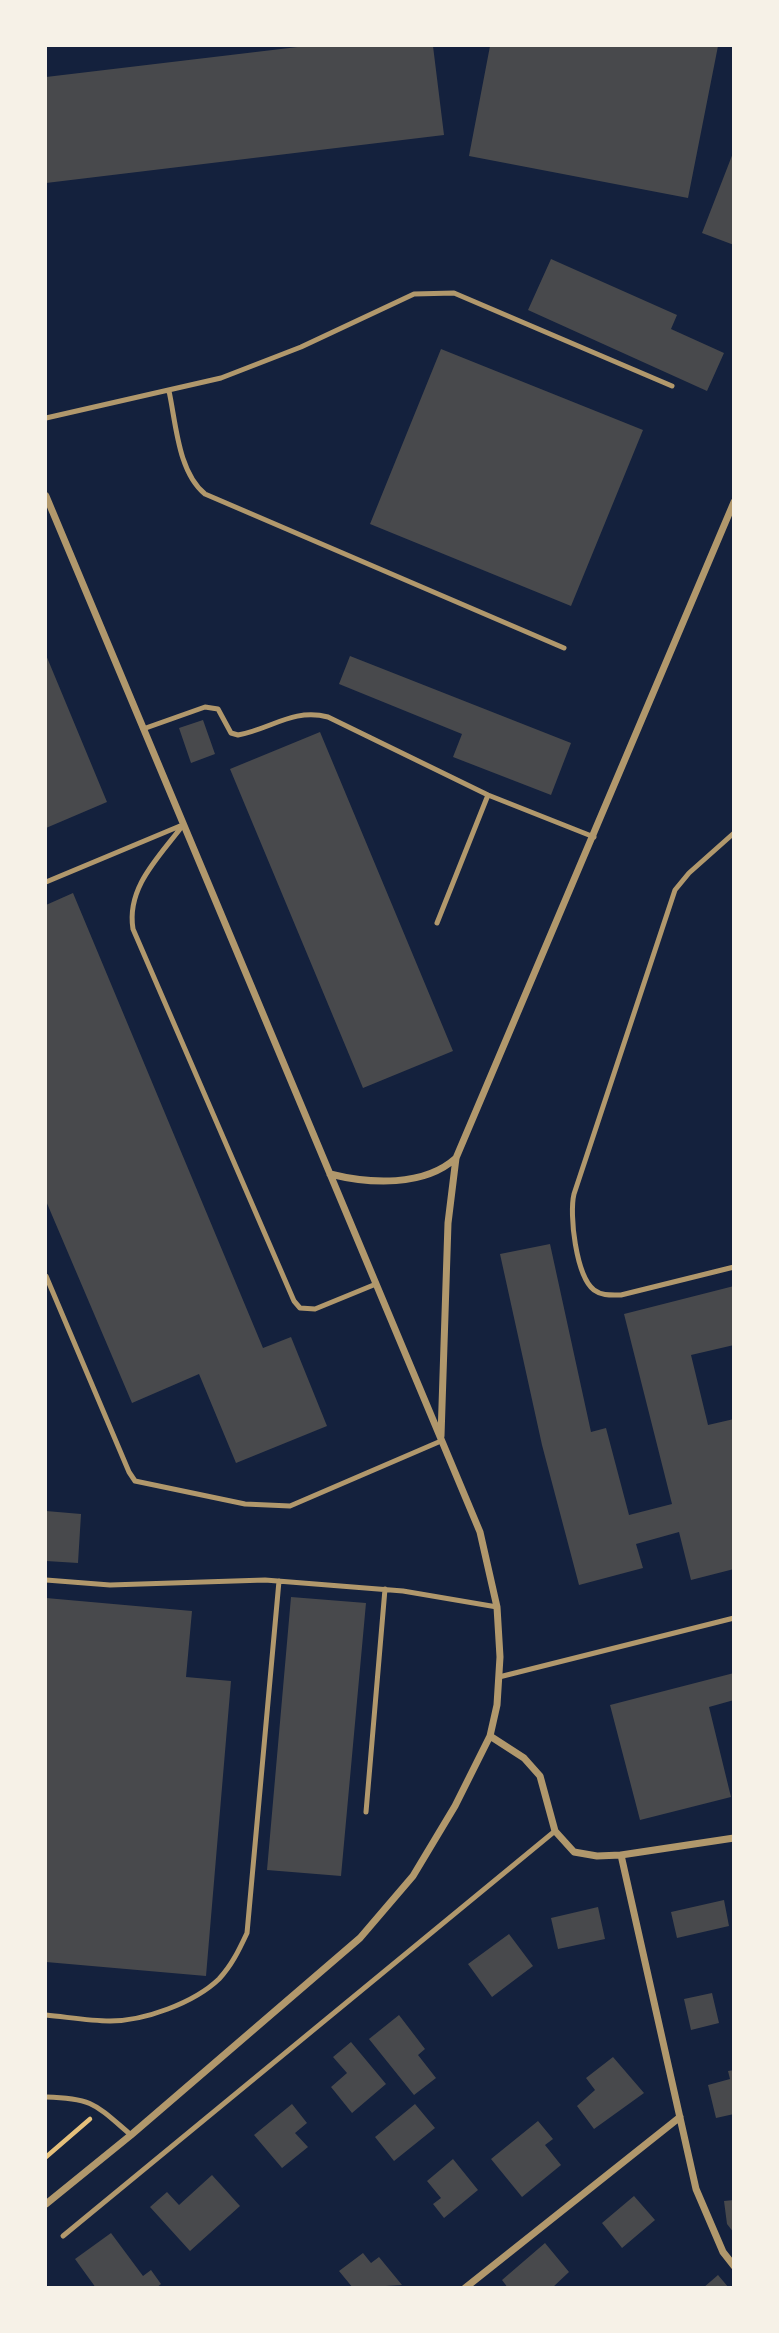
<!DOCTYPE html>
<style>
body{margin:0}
#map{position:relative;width:779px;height:2333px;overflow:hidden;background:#14213d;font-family:Manrope,sans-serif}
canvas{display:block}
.frame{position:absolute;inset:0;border:47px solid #f6f1e7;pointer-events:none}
</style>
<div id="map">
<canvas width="779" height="2333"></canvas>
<div class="frame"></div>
</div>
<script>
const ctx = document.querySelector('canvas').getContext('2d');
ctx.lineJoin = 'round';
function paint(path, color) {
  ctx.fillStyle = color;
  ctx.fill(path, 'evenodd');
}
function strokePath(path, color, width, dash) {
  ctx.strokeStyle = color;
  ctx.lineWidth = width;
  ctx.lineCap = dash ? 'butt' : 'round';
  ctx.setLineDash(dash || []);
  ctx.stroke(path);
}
paint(new Path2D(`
 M 306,46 L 433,46 L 444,135 L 46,183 L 46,77 Z
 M 490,46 L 718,46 L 688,198 L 469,156 Z
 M 733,153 L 734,153 L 734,245 L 702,233 Z
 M 551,259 L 677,315 L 671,329 L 724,353 L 707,391 L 528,310 Z
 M 441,349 L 643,430 L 571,606 L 370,524 Z
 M 46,655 L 107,802 L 46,828 Z
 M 350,656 L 571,743 L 551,795 L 453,757 L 462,734 L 339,684 Z
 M 203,720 L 215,754 L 191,763 L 179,728 Z
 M 320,732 L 453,1051 L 363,1088 L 230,769 Z
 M 73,893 L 263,1348 L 291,1337 L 327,1426 L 236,1463 L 199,1374 L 132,1403 L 46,1201 L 46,905 Z
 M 550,1244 L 591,1432 L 606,1428 L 629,1515 L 672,1504 L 624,1314 L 734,1286 L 734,1345 L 691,1355 L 708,1425 L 734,1419 L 734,1569 L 691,1580 L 679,1532 L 636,1544 L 643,1568 L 579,1585 L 542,1445 L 500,1254 Z
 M 46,1511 L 81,1514 L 78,1563 L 46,1561 Z
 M 291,1597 L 366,1603 L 341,1876 L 267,1870 Z
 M 46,1598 L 192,1611 L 186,1677 L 231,1681 L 206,1976 L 46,1962 Z
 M 734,1673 L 734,1700 L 709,1707 L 731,1797 L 640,1820 L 610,1705 Z
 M 724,1900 L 729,1926 L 677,1938 L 671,1912 Z
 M 598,1907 L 605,1939 L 558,1949 L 551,1918 Z
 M 509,1934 L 533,1966 L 492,1997 L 468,1964 Z
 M 712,1993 L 719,2023 L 691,2030 L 684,1999 Z
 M 399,2015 L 425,2049 L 418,2055 L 436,2078 L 414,2095 L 369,2039 Z
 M 351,2042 L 386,2084 L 352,2113 L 331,2087 L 347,2073 L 333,2057 Z
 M 613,2057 L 644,2093 L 594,2129 L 577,2106 L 595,2090 L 586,2078 Z
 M 734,2070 L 734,2114 L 716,2118 L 708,2085 L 730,2079 L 728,2071 Z
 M 292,2104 L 307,2123 L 295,2133 L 308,2147 L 282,2168 L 254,2135 Z
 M 415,2104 L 435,2128 L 394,2161 L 375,2137 Z
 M 538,2121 L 553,2139 L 545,2145 L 561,2165 L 522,2197 L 491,2159 Z
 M 453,2159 L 478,2190 L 444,2218 L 433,2204 L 441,2198 L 427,2181 Z
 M 212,2175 L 240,2206 L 190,2251 L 150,2207 L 167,2192 L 179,2205 Z
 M 634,2196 L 655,2220 L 622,2248 L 602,2223 Z
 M 734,2200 L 734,2233 L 727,2224 L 724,2201 Z
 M 111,2233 L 143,2276 L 151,2270 L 161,2284 L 156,2288 L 96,2288 L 75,2259 Z
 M 545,2243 L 569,2272 L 552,2288 L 508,2288 L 502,2280 Z
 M 363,2253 L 371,2263 L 379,2257 L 402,2285 L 353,2288 L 339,2271 Z
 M 718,2275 L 729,2288 L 703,2288 Z`), '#48494c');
strokePath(new Path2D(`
 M 46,2157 L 90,2119`), '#e5c07b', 4.5);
strokePath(new Path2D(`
 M 169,391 C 176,423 178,472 205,494 L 564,648
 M 46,418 L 221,378 L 301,347 L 414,294 L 454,293 L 672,386
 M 143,729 L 205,707 L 218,709 L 231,733 L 238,735 C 271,729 293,708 328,717 L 488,795 L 594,837
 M 183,825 C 160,856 126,887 133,929 L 294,1301 L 300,1308 L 315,1309 L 376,1284
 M 734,833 L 689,873 L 675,890 L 574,1194 C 569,1214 576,1276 594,1290 C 602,1296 611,1295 621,1295 L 734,1267
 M 46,882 L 180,826
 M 437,923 L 488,795
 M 46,1276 L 129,1472 L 135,1481 L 245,1504 L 290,1506 L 441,1441
 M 46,1580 L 110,1585 L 265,1580 L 403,1591 L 497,1607
 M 499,1677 L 734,1618
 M 366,1812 L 385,1589
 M 46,2015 C 67,2017 89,2021 110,2021 C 144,2021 194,2003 219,1979 C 232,1965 239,1950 247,1933 L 279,1581
 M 46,2097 C 93,2098 96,2105 131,2135
 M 63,2236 L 555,1831`), '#b1986c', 5);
strokePath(new Path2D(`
 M 46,496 L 480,1532 L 497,1607 L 500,1657 L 497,1705 L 490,1736 L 455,1806 L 413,1876 L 360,1938 L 131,2135 L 46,2204
 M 330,1174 C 370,1184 424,1187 456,1158
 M 441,1436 L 448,1223 L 456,1158 L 734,502
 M 490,1736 L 524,1758 L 540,1776 L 555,1831 L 574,1852 L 597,1856 L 621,1855 L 734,1838
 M 621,1855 L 696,2189 L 723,2252 L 734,2266
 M 465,2288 L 680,2117`), '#b1986c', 7);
</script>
